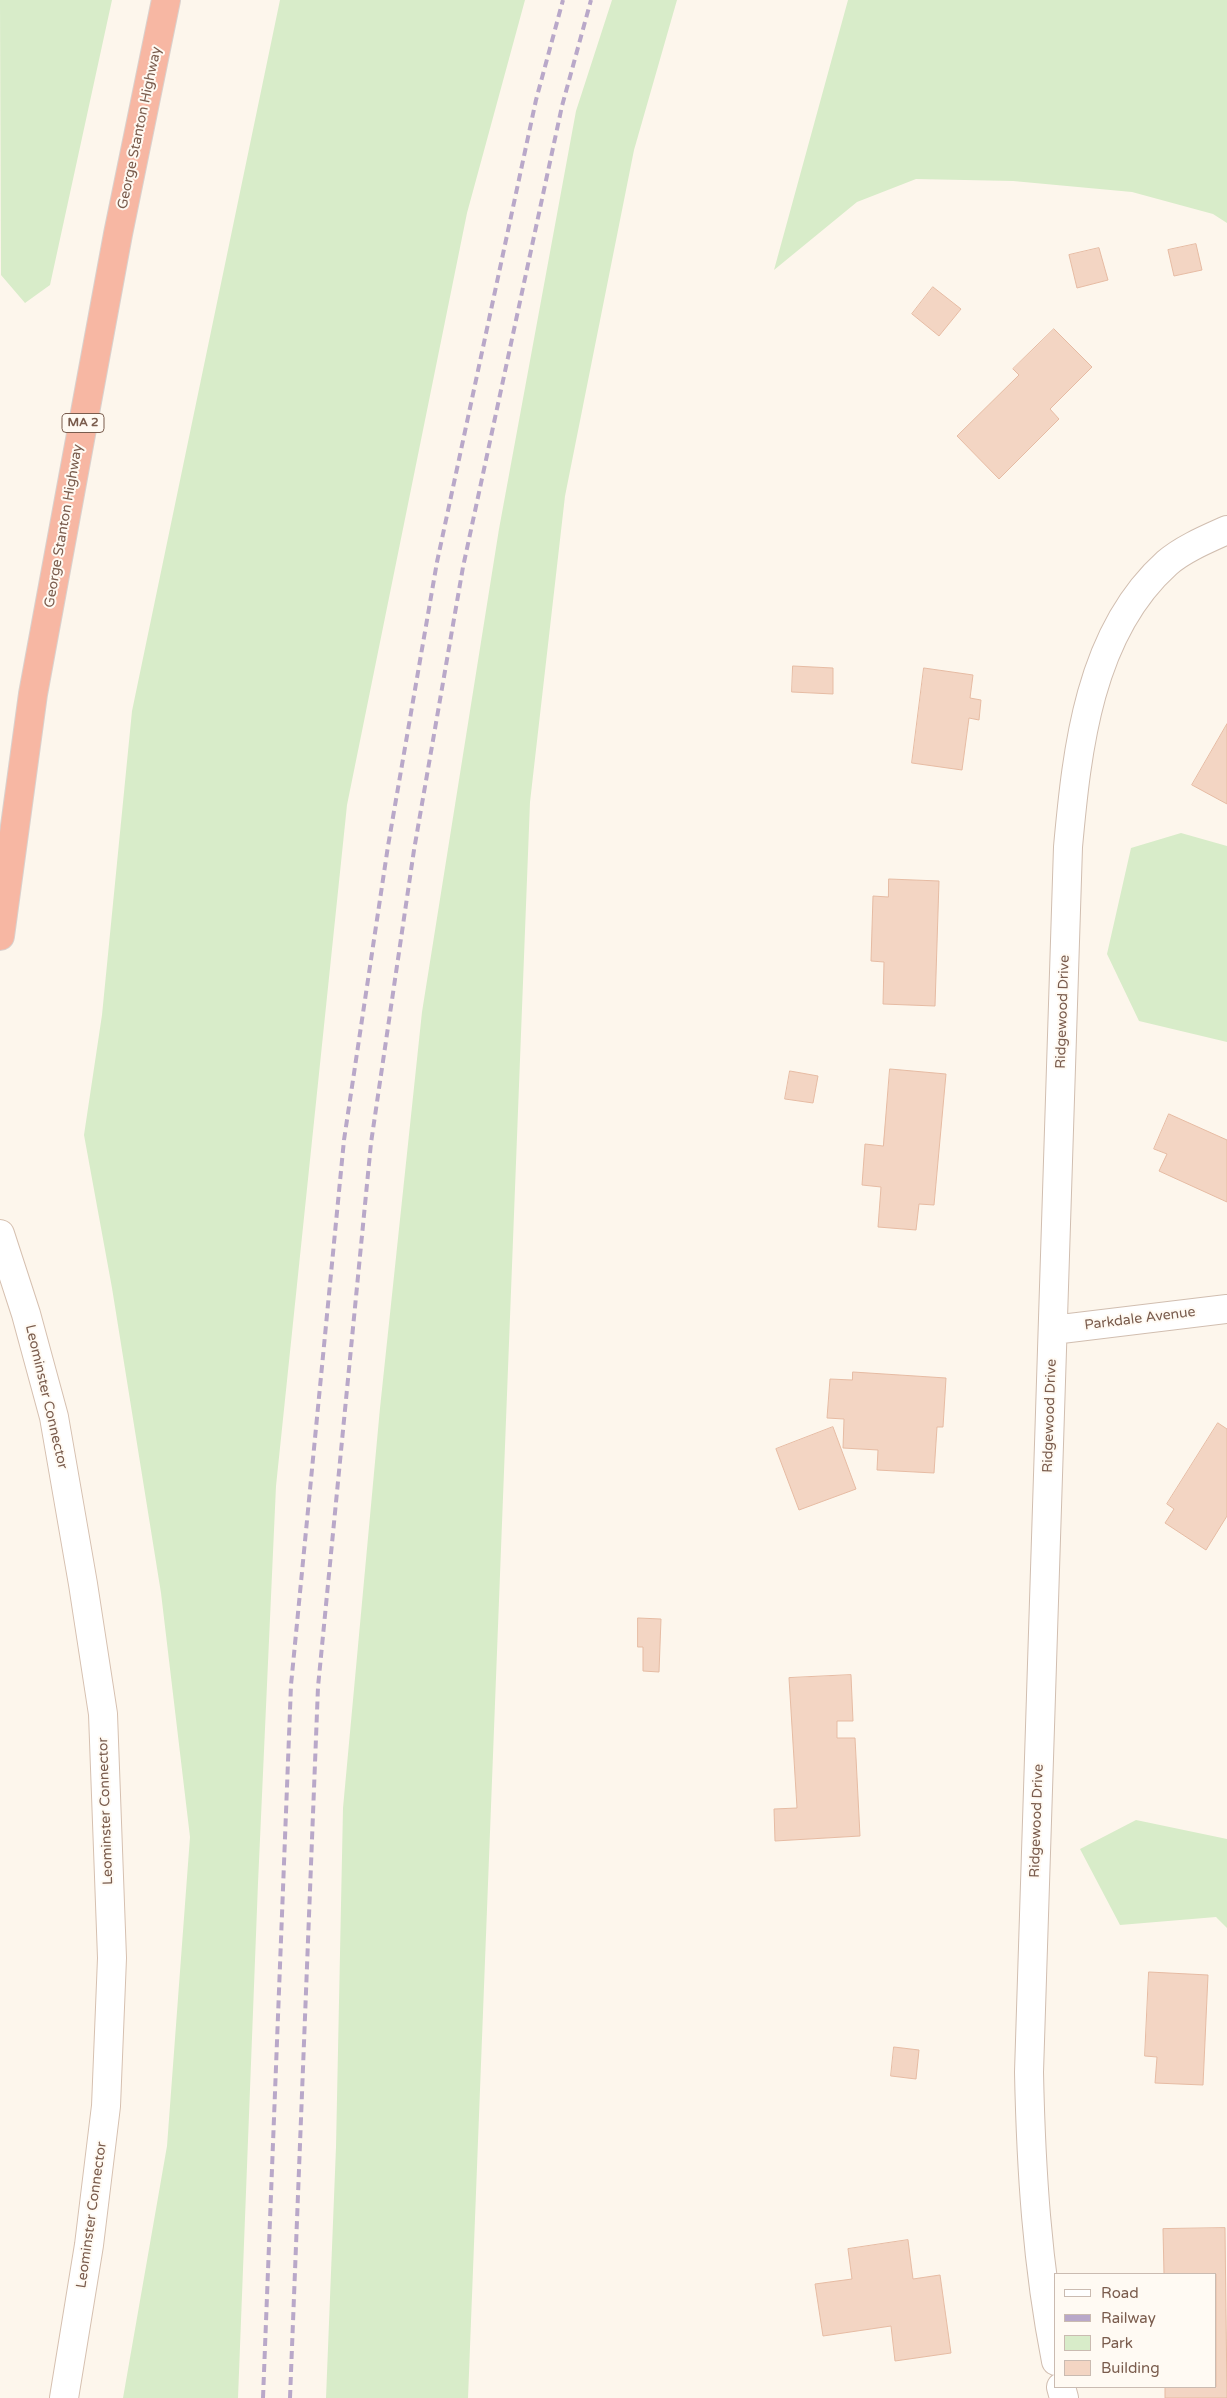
<!DOCTYPE html>
<style>
body{margin:0}
#map{position:relative;width:1227px;height:2398px;overflow:hidden;background:#fdf6ec;font-family:"Varela Round",sans-serif}
canvas{display:block}
.legend{position:absolute;left:1054px;top:2273px;width:162px;height:115px;box-sizing:border-box;background:#fffaf3;border:1px solid #cabbb1;margin:0;padding:6px 9px;list-style:none;font-size:15px;color:#7a5c4d}
.legend li{display:flex;align-items:center;gap:10px;height:25px}
.legend b{width:25px;border:1px solid #cabbb1}
</style>
<div id="map">
<canvas width="1227" height="2398"></canvas>
<ul class="legend">
<li><b style="height:6px;background:#fff"></b>Road</li>
<li><b style="height:6px;background:#b9a8c9"></b>Railway</li>
<li><b style="height:14px;background:#d8ecc9"></b>Park</li>
<li><b style="height:14px;background:#f3d5c3"></b>Building</li>
</ul>
</div>
<script>
const ctx = document.querySelector('canvas').getContext('2d');
ctx.lineJoin = 'round';
function paint(path, color) {
  ctx.fillStyle = color;
  ctx.fill(path, 'evenodd');
}
function strokePath(path, color, width, dash) {
  ctx.strokeStyle = color;
  ctx.lineWidth = width;
  ctx.lineCap = dash ? 'butt' : 'round';
  ctx.setLineDash(dash || []);
  ctx.stroke(path);
}
function write(font, color, halo, rows, align = 'center') {
  ctx.font = font + ' "Varela Round",sans-serif';
  ctx.lineWidth = 4;
  ctx.setLineDash([]);
  ctx.textBaseline = 'middle';
  ctx.strokeStyle = halo;
  ctx.fillStyle = color;
  for (const [text, x, y, turn = 0] of rows) {
    ctx.save();
    ctx.translate(x, y);
    ctx.rotate((+turn || 0) * Math.PI / 180);
    ctx.textAlign = isNaN(turn) ? turn : align;
    if (halo) ctx.strokeText(text, 0, 0);
    ctx.fillText(text, 0, 0);
    ctx.restore();
  }
}
paint(new Path2D(`
 M 0,0 L 112,0 L 50,285 L 25,303 L 1,275 Z
 M 280,0 L 525,0 L 467,213 L 347,805 L 276,1486 L 258,1883 L 238,2398 L 123,2398 L 167,2146 L 190,1837 L 161,1593 L 112,1288 L 84,1135 L 102,1015 L 132,711 Z
 M 612,0 L 677,0 L 634,150 L 565,496 L 530,802 L 468,2398 L 326,2398 L 336,2147 L 343,1808 L 380,1408 L 422,1012 L 499,529 L 576,111 Z
 M 848,0 L 1227,0 L 1227,223 L 1213,214 L 1132,192 L 1013,181 L 916,179 L 857,202 L 774,270 Z
 M 1181,833 L 1227,846 L 1227,1042 L 1139,1021 L 1107,954 L 1131,848 Z
 M 1136,1820 L 1227,1839 L 1227,1928 L 1216,1917 L 1120,1925 L 1080,1849 Z`), '#d8ecc9');
const building = new Path2D(`
 M 1196,244 L 1202,270 L 1174,276 L 1168,250 Z
 M 1099,248 L 1108,280 L 1077,288 L 1069,255 Z
 M 933,287 L 961,309 L 939,336 L 912,314 Z
 M 1054,329 L 1092,367 L 1050,409 L 1059,419 L 999,479 L 957,436 L 1019,375 L 1013,369 Z
 M 793,666 L 833,668 L 833,694 L 792,692 Z
 M 924,668 L 973,675 L 970,698 L 981,700 L 979,720 L 969,718 L 962,770 L 912,763 Z
 M 1227,724 L 1227,804 L 1192,785 Z
 M 889,879 L 939,881 L 935,1006 L 883,1004 L 884,962 L 871,961 L 873,896 L 888,897 Z
 M 890,1069 L 946,1074 L 934,1205 L 919,1204 L 916,1230 L 878,1227 L 881,1187 L 862,1185 L 865,1144 L 883,1146 Z
 M 790,1071 L 818,1076 L 813,1103 L 785,1099 Z
 M 1169,1114 L 1227,1140 L 1227,1202 L 1159,1171 L 1167,1154 L 1154,1149 Z
 M 853,1372 L 946,1378 L 943,1427 L 937,1427 L 934,1473 L 877,1470 L 878,1450 L 843,1448 L 844,1419 L 827,1418 L 830,1379 L 852,1380 Z
 M 1218,1423 L 1227,1429 L 1227,1516 L 1206,1550 L 1165,1523 L 1174,1509 L 1167,1504 Z
 M 833,1427 L 856,1489 L 799,1510 L 776,1449 Z
 M 638,1618 L 661,1619 L 659,1672 L 643,1671 L 643,1647 L 638,1647 Z
 M 851,1675 L 853,1721 L 837,1721 L 837,1738 L 855,1738 L 860,1836 L 775,1841 L 774,1809 L 797,1808 L 789,1678 Z
 M 1149,1972 L 1208,1975 L 1203,2085 L 1155,2083 L 1157,2057 L 1145,2056 Z
 M 894,2047 L 919,2050 L 916,2079 L 891,2076 Z
 M 1225,2228 L 1227,2398 L 1165,2398 L 1165,2387 L 1216,2387 L 1216,2274 L 1164,2274 L 1163,2229 Z
 M 908,2240 L 913,2279 L 940,2275 L 951,2353 L 895,2361 L 891,2326 L 823,2336 L 815,2284 L 852,2279 L 848,2249 Z`);
paint(building, '#f3d5c3');
strokePath(building, '#e6bba3', 1);
const minor = new Path2D(`
 M 1053,1330 L 1227,1309
 M 1056,2361 C 1037,2265 1031,2169 1029,2072 L 1068,847 C 1077,749 1089,633 1167,563 C 1183,549 1207,539 1227,530
 M 1061,2387 L 1064,2398`);
const secondary = new Path2D(`
 M 0,1234 L 26,1314 L 54,1417 L 83,1584 L 103,1714 L 112,1958 L 106,2106 L 89,2245 L 64,2398`);
const motorway = new Path2D(`
 M 0,936 L 33,694 L 118,234 L 166,0`);
strokePath(minor, '#d1beb0', 30);
strokePath(secondary, '#d6c0b0', 30);
strokePath(motorway, '#dad1cd', 30);
strokePath(minor, '#fff', 28);
strokePath(secondary, '#fff', 28);
strokePath(motorway, '#f7b7a3', 28);
strokePath(new Path2D(`
 M 263,2398 L 291,1685 L 344,1140 L 388,846 L 437,562 L 536,100 L 563,0
 M 290,2398 L 318,1687 L 371,1143 L 414,850 L 463,567 L 562,106 L 591,0`), '#b9a8c9', 4, [8, 5]);
for (const [x, y, w] of [
 [83,423,42]
]) {
  const box = new Path2D();
  box.roundRect(x - w / 2, y - 9.5, w, 19, 4);
  ctx.fillStyle = '#fffaf3';
  ctx.fill(box);
  strokePath(box, '#7a5c4d', 1);
}
write('bold 12px', '#7a5c4d', null, [
 ["MA 2",83,423]
]);
write('14px', '#7a5c4d', '#fffaf3', [
 ["George Stanton Highway",140,128,-78],
 ["George Stanton Highway",64,526,-80],
 ["Ridgewood Drive",1063,1012,-88],
 ["Parkdale Avenue",1140,1319,-7],
 ["Leominster Connector",46,1397,77],
 ["Ridgewood Drive",1050,1416,-88],
 ["Leominster Connector",106,1811,-92],
 ["Ridgewood Drive",1037,1821,-88],
 ["Leominster Connector",92,2215,-82]
]);
</script>
